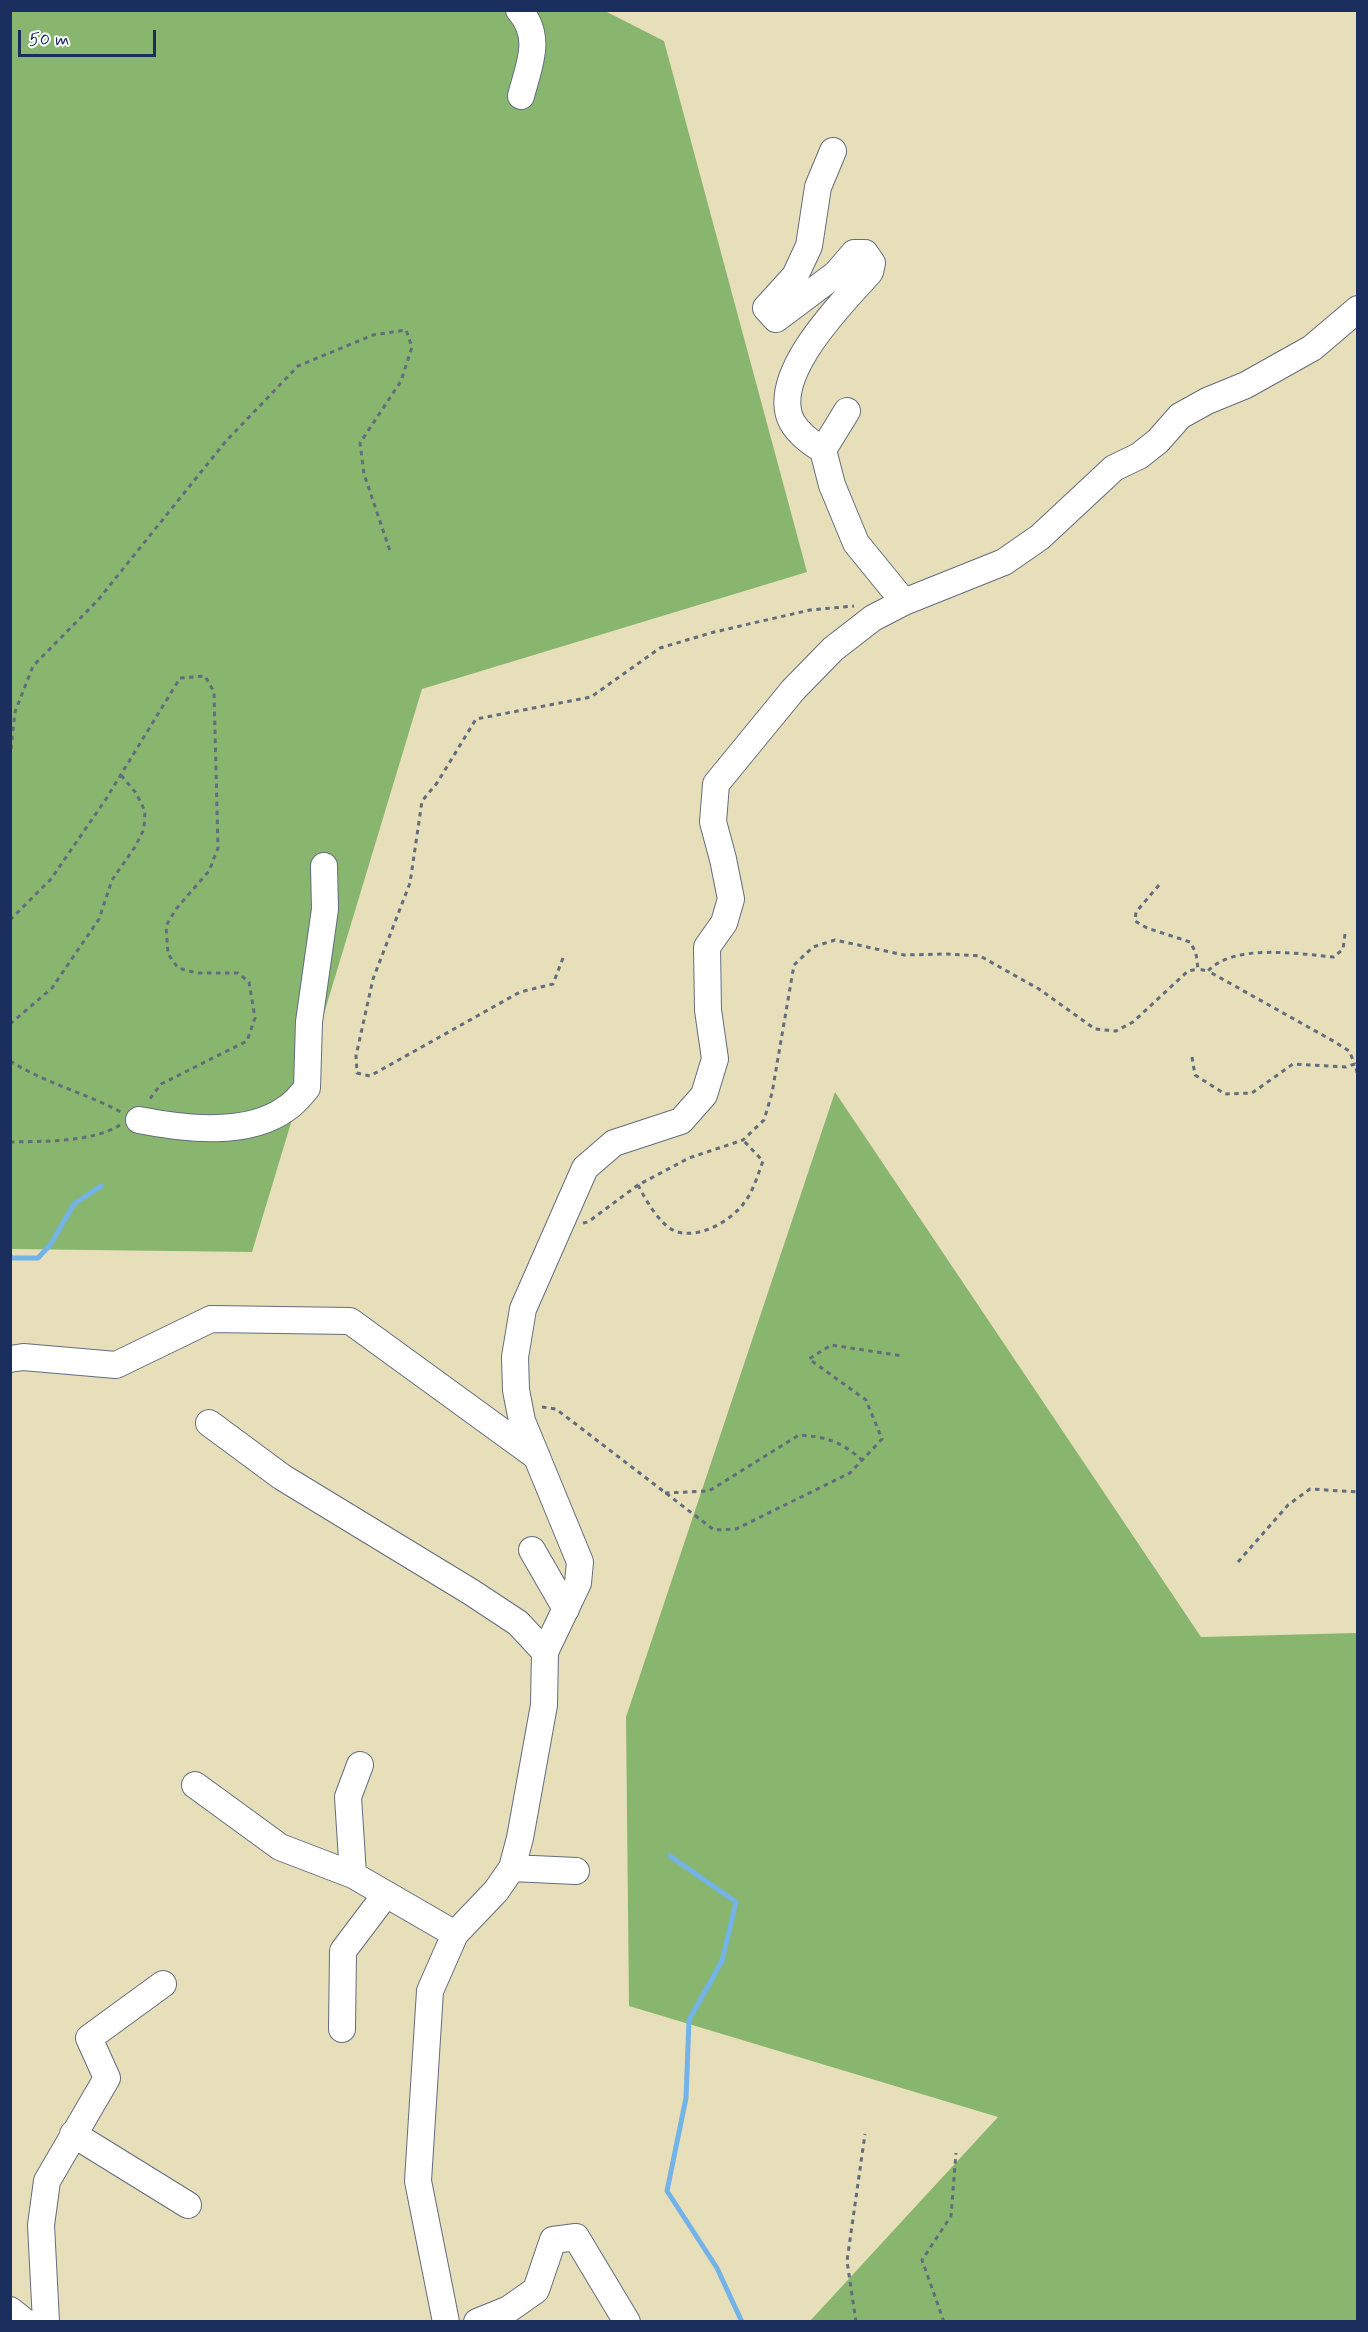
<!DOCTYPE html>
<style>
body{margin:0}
#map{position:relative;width:1368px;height:2332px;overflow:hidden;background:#e7dfba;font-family:Mynerve,sans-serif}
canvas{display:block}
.frame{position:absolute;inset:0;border:12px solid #1b2f5e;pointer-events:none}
.scale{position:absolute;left:18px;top:30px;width:138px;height:27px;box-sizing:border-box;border:3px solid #1b2f5e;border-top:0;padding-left:8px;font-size:18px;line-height:21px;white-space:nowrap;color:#1b2f5e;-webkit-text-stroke:4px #fff;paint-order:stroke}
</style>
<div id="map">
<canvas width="1368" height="2332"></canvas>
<div class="frame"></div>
<div class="scale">50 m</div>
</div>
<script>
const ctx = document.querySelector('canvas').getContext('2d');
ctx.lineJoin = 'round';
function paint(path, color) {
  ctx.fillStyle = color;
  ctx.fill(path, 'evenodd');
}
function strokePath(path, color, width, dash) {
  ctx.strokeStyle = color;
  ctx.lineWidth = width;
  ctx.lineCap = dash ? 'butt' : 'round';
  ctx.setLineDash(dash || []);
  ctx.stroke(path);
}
paint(new Path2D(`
 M 603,10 L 664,41 L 807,572 L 422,689 L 252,1252 L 11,1249 L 10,11 Z
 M 835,1092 L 1201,1637 L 1357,1633 L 1357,2321 L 810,2321 L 998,2117 L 629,2006 L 626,1717 Z`), '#89b66e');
strokePath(new Path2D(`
 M 10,1256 L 12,1258 L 38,1258 L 50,1245 L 74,1204 L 101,1186
 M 670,1856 L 736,1902 L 722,1961 L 689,2020 L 686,2098 L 667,2191 L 717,2268 L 742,2322`), '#73b3e7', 5);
const minor = new Path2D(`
 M 519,10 C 543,37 529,65 521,96
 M 833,151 L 818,187 L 809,246 L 795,276 L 766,308 L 776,319 L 836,274 L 854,253 L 865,253 L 872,263 L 870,272 C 843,302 768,376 792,422 C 799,434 811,443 823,450 L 832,485 L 856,543 L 904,602
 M 823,450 L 847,411
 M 139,1120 C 184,1129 248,1137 287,1108 C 295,1103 301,1095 307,1088 L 309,1022 L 325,909 L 324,866
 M 10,1359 L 23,1357 L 116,1365 L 211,1319 L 350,1321 L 537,1457
 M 209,1423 L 282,1477 L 471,1592 L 518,1623 L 545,1652
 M 532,1550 L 566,1609
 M 195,1785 L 280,1847 L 353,1875 L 455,1934
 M 512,1868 L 576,1871
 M 353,1875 L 348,1797 L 360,1765
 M 342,2029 L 343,1951 L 386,1894
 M 73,2134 L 188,2205
 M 10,2310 L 25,2322
 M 46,2322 L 41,2225 L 47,2181 L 107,2078 L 89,2038 L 163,1984
 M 446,2322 L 418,2181 L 430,1991 L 455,1934 L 496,1891 L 512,1868 L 520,1838 L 544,1705 L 545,1652 L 578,1583 L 580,1562 L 522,1421 L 516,1390 L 515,1357 L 523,1309 L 585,1168 L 614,1143 L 681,1121 L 704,1095 L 715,1059 L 708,1010 L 707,947 L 724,923 L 731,899 L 723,859 L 713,822 L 716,784 L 793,690 L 833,649 L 873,618 L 904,602 L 1004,562 L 1040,537 L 1114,468 L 1139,456 L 1158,441 L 1180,416 L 1207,401 L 1246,385 L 1312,348 L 1358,309
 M 477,2322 L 509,2309 L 536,2290 L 553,2240 L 576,2237 L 627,2322`);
strokePath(minor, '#626d7e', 28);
strokePath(new Path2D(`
 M 10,758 L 15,712 L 33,666 L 98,600 L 226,441 L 298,366 L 373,335 L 406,330 L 412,347 L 401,381 L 360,443 L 364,474 L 391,554
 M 1159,885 L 1136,912 L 1135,921 L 1147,928 L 1190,942 L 1196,953 L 1198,969 L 1208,971
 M 10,920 L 51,879 L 106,799 L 180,678 L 205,676 L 214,692 L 218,848 L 209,871 L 176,909 L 166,926 L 168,954 L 178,968 L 197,973 L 238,973 L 249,982 L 255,1018 L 247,1041 L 161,1084 L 149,1100
 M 1345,934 L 1343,949 L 1334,957 C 1299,954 1234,943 1208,971 L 1335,1042 L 1349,1051 L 1355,1064
 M 563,958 L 553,984 L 520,992 L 370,1076 L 357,1073 L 356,1056 L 373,979 L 410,883 L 422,801 L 437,783 L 476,719 L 591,697 L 660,648 L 714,632 L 810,610 L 854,606
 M 10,1024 L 52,988 L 99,919 L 112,880 L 135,847 L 144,829 L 145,811 L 136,793 L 121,775
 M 1192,1057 L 1195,1075 L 1225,1094 L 1252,1093 L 1293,1064 L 1346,1067 L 1355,1064 L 1358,1076
 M 10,1061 C 45,1083 85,1093 121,1112
 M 10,1142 C 44,1141 90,1143 120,1125
 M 638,1185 C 645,1199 660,1225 675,1231 C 698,1240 731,1221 744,1203 C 753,1192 758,1174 763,1161 L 743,1140
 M 583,1223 L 588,1222 L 638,1185 L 689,1158 L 743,1140 L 764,1120 L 772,1093 L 794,965 L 813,947 L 835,940 L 904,955 L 947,954 L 980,956 L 1039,989 L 1095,1029 L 1116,1031 L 1133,1022 L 1188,971 L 1198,969
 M 542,1407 L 556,1409 L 714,1530 L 736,1529 L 850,1473 L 882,1439 L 866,1400 L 809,1359 L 831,1345 L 903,1356
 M 665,1493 L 709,1491 L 799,1435 C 827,1437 840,1441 862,1460
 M 1238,1562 L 1288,1505 L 1310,1489 L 1358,1492
 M 856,2322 L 847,2261 L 865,2134
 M 944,2322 L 922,2260 L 951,2216 L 956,2153`), '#626d7e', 3, [4.5, 4.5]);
strokePath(minor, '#fff', 26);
</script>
